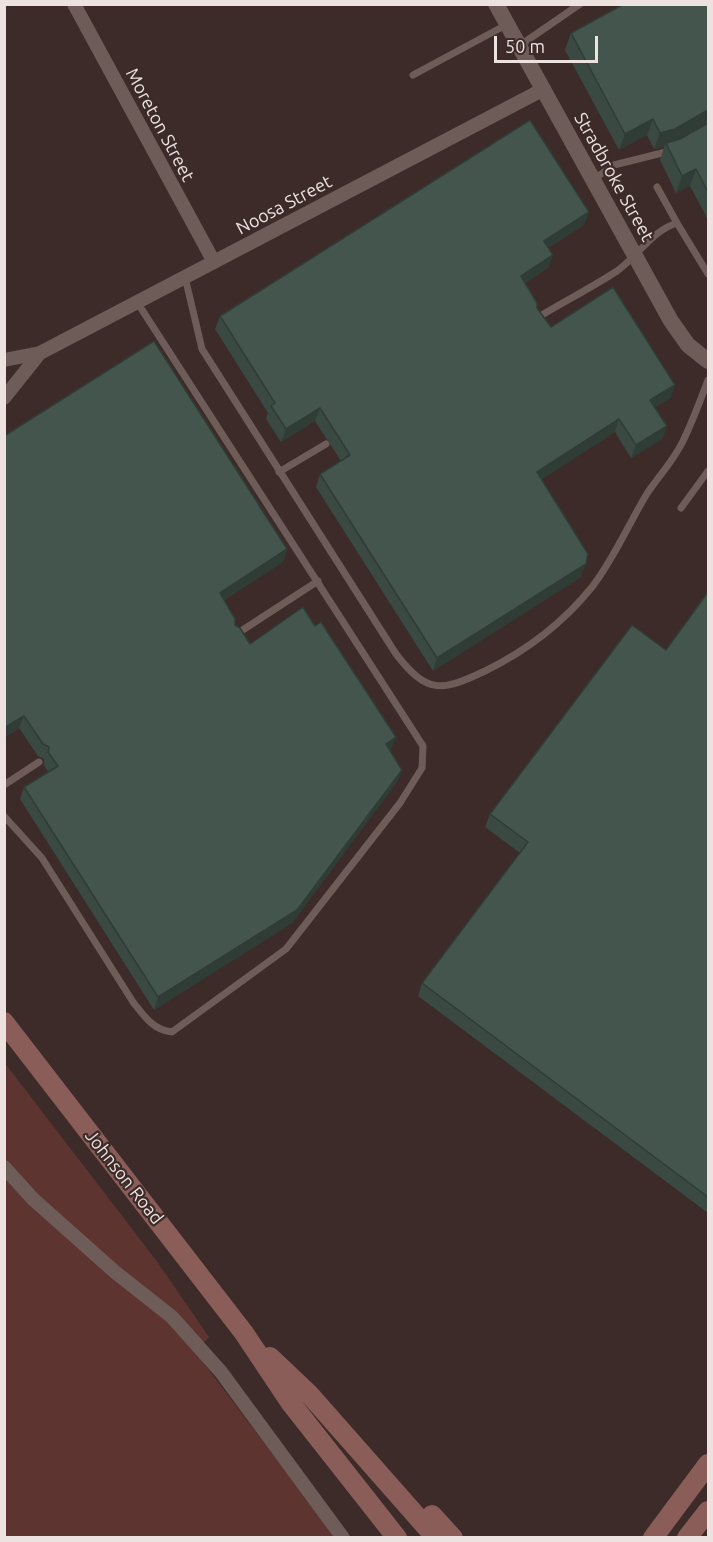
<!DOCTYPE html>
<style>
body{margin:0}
#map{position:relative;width:713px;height:1542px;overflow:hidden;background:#3c2b29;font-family:Ubuntu,sans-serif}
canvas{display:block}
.frame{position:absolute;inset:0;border:6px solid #ede2e0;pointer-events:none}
.scale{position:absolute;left:494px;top:36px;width:104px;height:27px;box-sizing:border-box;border:3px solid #ede2e0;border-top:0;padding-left:8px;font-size:18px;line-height:21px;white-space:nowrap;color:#ede2e0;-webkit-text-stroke:4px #3c2b29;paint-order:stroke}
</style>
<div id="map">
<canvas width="713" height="1542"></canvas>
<div class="frame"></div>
<div class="scale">50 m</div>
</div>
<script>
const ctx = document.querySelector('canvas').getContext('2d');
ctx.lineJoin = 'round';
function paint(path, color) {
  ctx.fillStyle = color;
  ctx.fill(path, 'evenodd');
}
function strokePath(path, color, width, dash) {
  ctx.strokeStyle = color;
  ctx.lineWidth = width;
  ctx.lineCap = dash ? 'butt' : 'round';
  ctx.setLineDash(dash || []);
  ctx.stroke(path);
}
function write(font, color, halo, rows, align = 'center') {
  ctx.font = font + ' Ubuntu,sans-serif';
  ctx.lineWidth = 4.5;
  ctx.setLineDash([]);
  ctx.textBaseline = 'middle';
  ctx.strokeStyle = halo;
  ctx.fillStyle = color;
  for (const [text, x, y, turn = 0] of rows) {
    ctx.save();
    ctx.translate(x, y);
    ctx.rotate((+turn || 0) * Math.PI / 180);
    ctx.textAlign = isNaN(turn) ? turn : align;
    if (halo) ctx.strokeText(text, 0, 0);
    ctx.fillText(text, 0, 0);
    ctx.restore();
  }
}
paint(new Path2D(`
 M 4,1062 L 156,1260 L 209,1337 L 195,1352 L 336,1537 L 5,1537 Z`), '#5e3430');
strokePath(new Path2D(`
 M 519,46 L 580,4
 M 413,75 L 506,25
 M 594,179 L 614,165 L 670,151
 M 677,223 L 708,274
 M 185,277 L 202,349 L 396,654 C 427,694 441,692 485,671 C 526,651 563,623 592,587 C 614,559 629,523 648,492 C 659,476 673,461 682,443 C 692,423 700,401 708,380
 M 537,318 C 563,302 591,288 617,271 C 638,256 653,230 677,223 L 657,187
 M 279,472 L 326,444
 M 681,508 L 708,471
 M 235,635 L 318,581
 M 4,785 L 39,762
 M 4,816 L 42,858 L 133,1002 C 144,1016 153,1030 172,1032 L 286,949 L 400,803 L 422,768 L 423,746 L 137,302`), '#6e5c59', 7);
strokePath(new Path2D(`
 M 74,4 L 214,262
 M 4,360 L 40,353 L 544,89
 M 4,398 L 40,353
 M 4,1167 L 33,1199 L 115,1272 L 172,1317 L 221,1372 L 343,1538`), '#6e5c59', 14);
strokePath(new Path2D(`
 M 496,4 L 671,321 L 688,345 L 708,361`), '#6e5c59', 16);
strokePath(new Path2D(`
 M 4,1022 L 244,1333 L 290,1402 L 397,1538
 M 270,1357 L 310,1395 L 436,1538
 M 432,1515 L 453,1538
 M 653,1538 L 708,1464
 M 687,1538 L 708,1511`), '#8a5d58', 20);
paint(new Path2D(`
 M 708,4 L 708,220 L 690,186 L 676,193 L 660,160 L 664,147 L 654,149 L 647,135 L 619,150 L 565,50 L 571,33 Z
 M 584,225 L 548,248 L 553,255 L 548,268 L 525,283 L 537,308 L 551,327 L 671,398 L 655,407 L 667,426 L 662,439 L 631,458 L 615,432 L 542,479 L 581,577 L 433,671 L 316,487 L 320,474 L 341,461 L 315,421 L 281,442 L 266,419 L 268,413 L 215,329 L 220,316 Z
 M 4,436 L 287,549 L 283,562 L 224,600 L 235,625 L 250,644 L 315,626 L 396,737 L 390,751 L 402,770 L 397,782 L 292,923 L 154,1010 L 20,799 L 24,787 L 48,772 L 44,765 L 44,759 L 38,756 L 19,728 L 4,738 Z
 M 708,592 L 708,1213 L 418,996 L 422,983 L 520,853 L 485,827 L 490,814 L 666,650 Z`), '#3a4942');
paint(new Path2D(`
 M 708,110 L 708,116 L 705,125 L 669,146 L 666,143 L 664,147 L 654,149 L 660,133 Z
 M 653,119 L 647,135 L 619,150 L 625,134 Z
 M 696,169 L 690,186 L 676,193 L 682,176 Z
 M 589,212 L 584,225 L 539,254 L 544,241 Z
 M 553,255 L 548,268 L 516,289 L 521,276 Z
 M 675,385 L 671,398 L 646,413 L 650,400 Z
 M 320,408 L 315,421 L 281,442 L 286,429 Z
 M 619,419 L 615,432 L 533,485 L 537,472 Z
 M 667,426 L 662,439 L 631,458 L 636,445 Z
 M 287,549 L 283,562 L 215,605 L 220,593 Z
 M 586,564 L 581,577 L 433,671 L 437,658 Z
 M 24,716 L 19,728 L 4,738 L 4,728 Z
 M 396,737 L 391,750 L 381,757 L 386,744 Z
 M 402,770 L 397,782 L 292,923 L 154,1010 L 158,997 Z`), '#303c36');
const building = new Path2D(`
 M 624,4 L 708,4 L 708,110 L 675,129 L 660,133 L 653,119 L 625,134 L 571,33 Z
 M 530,120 L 589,212 L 544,241 L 553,255 L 521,276 L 537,303 L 537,308 L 551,327 L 613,287 L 675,385 L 650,400 L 667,426 L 636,445 L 619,419 L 537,472 L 588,554 L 586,564 L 437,658 L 320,474 L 350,455 L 320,408 L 286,429 L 271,406 L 275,403 L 220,316 Z
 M 708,123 L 708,192 L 696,169 L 682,176 L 666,143 L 680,139 Z
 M 154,341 L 287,549 L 220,593 L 235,619 L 235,625 L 240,628 L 250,644 L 303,607 L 315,626 L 321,622 L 396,737 L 386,744 L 402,770 L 297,910 L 158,997 L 24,787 L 58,766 L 48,752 L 49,747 L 43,744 L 24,716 L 4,728 L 4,436 Z
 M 708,592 L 708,1197 L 422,983 L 528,842 L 490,814 L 632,625 L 666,650 Z`);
paint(building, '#44554d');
strokePath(building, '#303c36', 1.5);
write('18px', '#ede2e0', '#3c2b29', [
 ["Moreton Street",160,125,62],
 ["Stradbroke Street",614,177,61],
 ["Noosa Street",284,205,-28],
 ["Johnson Road",124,1177,52]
]);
</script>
